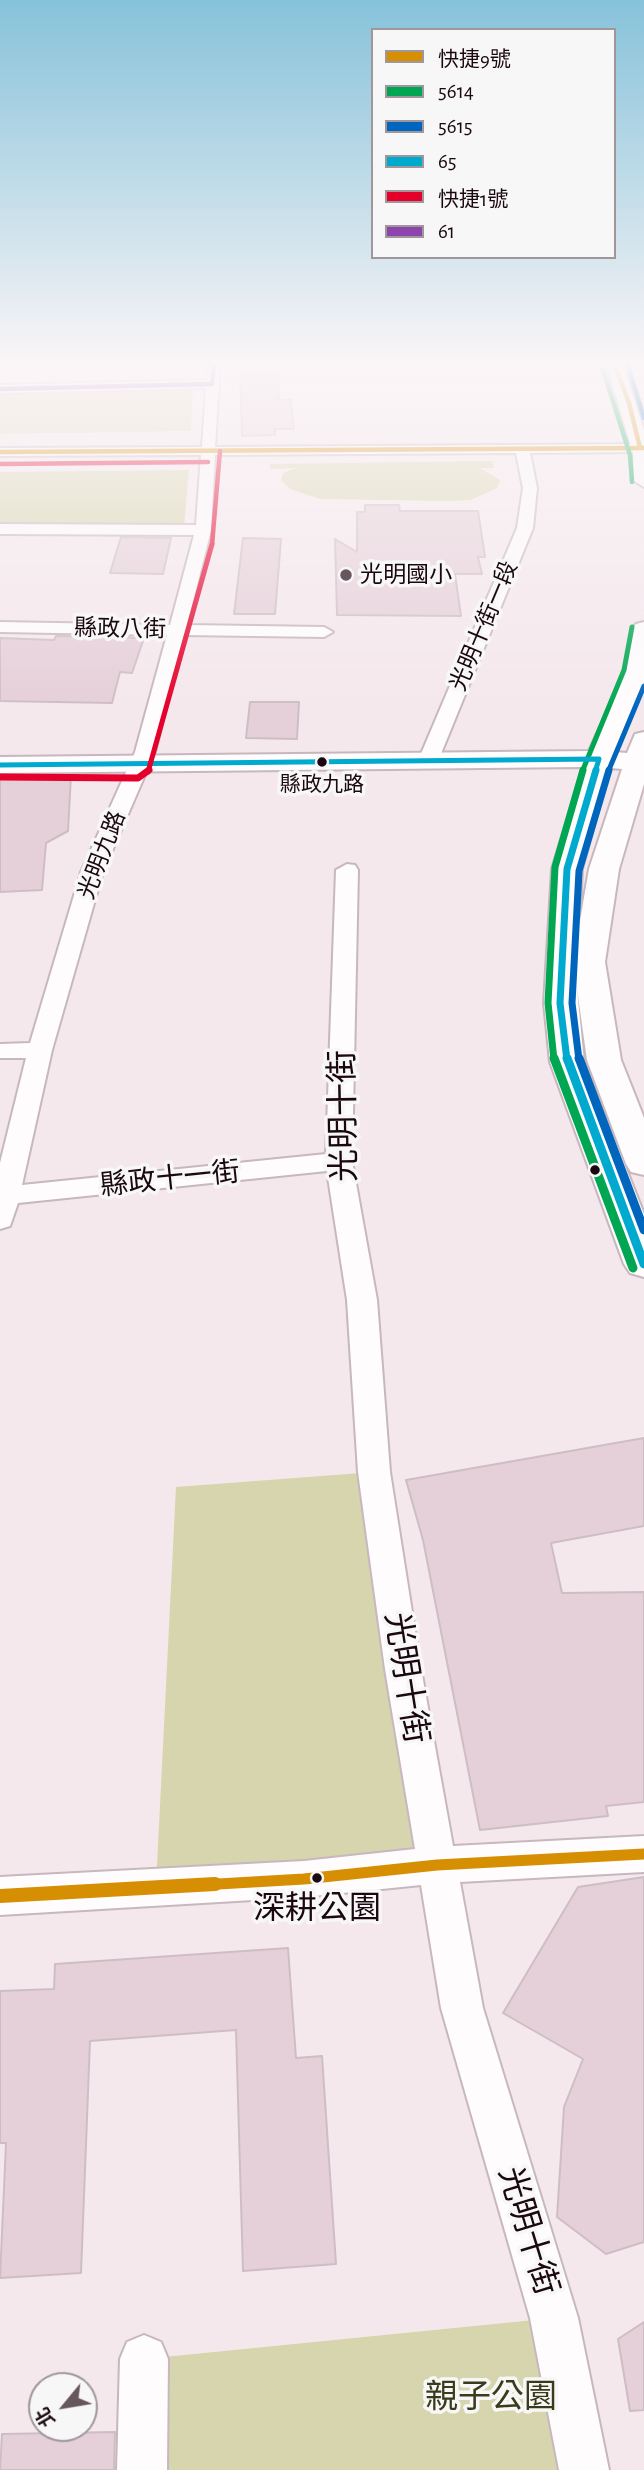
<!DOCTYPE html>
<meta charset="utf-8">
<style>
body{margin:0}
#map{position:relative;width:644px;height:2470px;overflow:hidden;background:#f5e8ed;font-family:"Alegreya Sans","Noto Sans TC",sans-serif}
canvas{display:block}
.legend{position:absolute;left:371px;top:28px;width:245px;height:231px;box-sizing:border-box;background:#f7f7f7;border:2px solid #9f979a;margin:0;padding:9px 12px;list-style:none;font-size:21px;color:#1a070f}
.legend li{display:flex;align-items:center;gap:14px;height:35px}
.legend b{width:35px;border:2px solid #9f979a}
.north{position:absolute;left:28px;top:2372px;width:70px;height:70px;box-sizing:border-box;background:#f7f7f7;border:2px solid #9f979a;border-radius:50%;rotate:240deg;font-size:19px;font-weight:700;line-height:28px;text-align:center;color:#1a070f}
.north::after{content:'';display:block;margin:auto;width:24px;height:32px;background:#67565d;clip-path:polygon(50% 0,100% 100%,50% 72%,0 100%)}
</style>
<div id="map">
<canvas width="644" height="2470"></canvas>
<ul class="legend">
<li><b style="height:9px;background:#d68e02"></b>快捷9號</li>
<li><b style="height:9px;background:#00a651"></b>5614</li>
<li><b style="height:9px;background:#0065bd"></b>5615</li>
<li><b style="height:9px;background:#00a9ce"></b>65</li>
<li><b style="height:9px;background:#e4002b"></b>快捷1號</li>
<li><b style="height:9px;background:#8e44ad"></b>61</li>
</ul>
<div class="north">北</div>
</div>
<script>
const ctx = document.querySelector('canvas').getContext('2d');
ctx.lineJoin = 'round';
function paint(path, color) {
  ctx.fillStyle = color;
  ctx.fill(path, 'evenodd');
}
function strokePath(path, color, width, dash) {
  ctx.strokeStyle = color;
  ctx.lineWidth = width;
  ctx.lineCap = dash ? 'butt' : 'round';
  ctx.setLineDash(dash || []);
  ctx.stroke(path);
}
function write(font, color, halo, rows, align = 'center') {
  ctx.font = font + ' "Alegreya Sans","Noto Sans TC",sans-serif';
  ctx.lineWidth = 7;
  ctx.setLineDash([]);
  ctx.textBaseline = 'middle';
  ctx.strokeStyle = halo;
  ctx.fillStyle = color;
  for (const [text, x, y, turn = 0] of rows) {
    ctx.save();
    ctx.translate(x, y);
    ctx.rotate((+turn || 0) * Math.PI / 180);
    ctx.textAlign = isNaN(turn) ? turn : align;
    if (halo) ctx.strokeText(text, 0, 0);
    ctx.fillText(text, 0, 0);
    ctx.restore();
  }
}
paint(new Path2D(`
 M 193,387 L 191,431 L 0,434 L 0,393 Z
 M 492,461 L 494,468 L 480,468 L 500,480 L 497,488 L 471,500 L 449,501 L 320,499 L 290,489 L 281,480 L 283,473 L 296,468 L 270,469 L 270,464 Z
 M 189,470 L 184,528 L 0,528 L 0,472 Z
 M 374,1472 L 437,1865 L 156,1885 L 176,1487 Z
 M 554,2318 L 584,2470 L 142,2470 L 144,2359 Z`), '#d7d5ae');
const building = new Path2D(`
 M 240,371 L 278,371 L 279,400 L 291,400 L 294,429 L 275,429 L 275,435 L 242,436 Z
 M 365,505 L 399,505 L 400,511 L 478,511 L 485,557 L 478,557 L 482,574 L 455,574 L 461,616 L 337,615 L 335,539 L 357,552 L 357,512 L 365,512 Z
 M 121,537 L 171,538 L 163,574 L 110,573 Z
 M 243,538 L 281,539 L 275,614 L 234,614 Z
 M 56,636 L 111,637 L 144,638 L 132,673 L 120,672 L 112,703 L 0,701 L 0,638 L 54,640 Z
 M 250,702 L 299,702 L 297,739 L 246,738 Z
 M 71,775 L 68,831 L 46,843 L 42,890 L 0,892 L 0,776 Z
 M 644,1438 L 644,1526 L 551,1543 L 562,1593 L 644,1592 L 644,1802 L 606,1806 L 608,1816 L 480,1830 L 423,1540 L 406,1480 Z
 M 644,1877 L 644,2242 L 606,2254 L 557,2217 L 564,2107 L 583,2059 L 503,2013 L 578,1887 Z
 M 288,1948 L 296,2058 L 322,2056 L 336,2264 L 243,2271 L 236,2030 L 90,2041 L 81,2273 L 0,2278 L 6,2143 L 0,2143 L 0,1991 L 54,1989 L 55,1964 Z
 M 644,2322 L 644,2410 L 630,2411 L 618,2339 Z
 M 115,2432 L 114,2470 L 0,2470 L 2,2434 Z`);
paint(building, '#e5cfd8');
strokePath(building, '#cebec4', 2);
const street = new Path2D(`
 M 208,366 L 220,366 L 215,447 L 644,444 L 644,452 L 530,453 L 537,488 L 533,528 L 438,761 L 428,767 L 418,761 L 517,528 L 523,488 L 516,453 L 215,455 L 211,530 L 187,625 L 324,627 L 333,632 L 324,637 L 184,635 L 155,752 L 103,872 L 52,1050 L 22,1185 L 326,1154 L 336,870 L 347,864 L 355,865 L 358,870 L 352,1161 L 377,1300 L 390,1472 L 421,1669 L 453,1846 L 644,1836 L 644,1872 L 460,1882 L 483,2008 L 578,2318 L 609,2470 L 559,2470 L 530,2318 L 441,2008 L 421,1885 L 304,1897 L 0,1915 L 0,1877 L 304,1861 L 415,1849 L 385,1669 L 358,1472 L 347,1300 L 327,1171 L 18,1203 L 10,1226 L 0,1229 L 0,1163 L 26,1058 L 0,1058 L 0,1044 L 30,1043 L 81,872 L 135,752 L 167,635 L 0,632 L 0,622 L 170,625 L 194,535 L 0,534 L 0,524 L 196,525 L 201,455 L 0,456 L 0,448 L 202,447 L 206,388 L 0,393 L 0,385 L 207,380 Z
 M 144,2335 L 161,2342 L 168,2359 L 167,2470 L 117,2470 L 120,2359 L 127,2342 Z`);
const secondary = new Path2D(`
 M 607,366 L 623,366 L 644,430 L 644,487 L 634,481 L 633,453 Z
 M 644,622 L 644,684 L 615,752 L 627,753 L 635,734 L 644,732 L 644,784 L 619,869 L 605,962 L 621,1060 L 644,1118 L 644,1175 L 631,1172 L 626,1164 L 587,1060 L 577,989 L 584,1062 L 644,1214 L 644,1277 L 630,1273 L 624,1264 L 550,1062 L 544,1003 L 552,869 L 583,767 L 0,773 L 0,757 L 589,751 L 624,674 L 632,629 L 636,624 ZM 610,768 L 622,769 L 589,869 L 579,926 L 582,869 Z`);
strokePath(street, '#c7b7be', 4);
strokePath(secondary, '#c7b7be', 4);
paint(street, '#fefcfc');
paint(secondary, '#fefcfc');
strokePath(new Path2D(`
 M 615,366 L 629,403 L 640,448
 M 0,452 L 644,448`), '#d68e02', 4.5);
strokePath(new Path2D(`
 M 184,1886 L 304,1879 L 437,1865 L 644,1854`), '#d68e02', 11);
strokePath(new Path2D(`
 M 0,1896 L 215,1884`), '#d68e02', 14);
strokePath(new Path2D(`
 M 603,370 L 630,455 L 632,482`), '#00a651', 4.5);
strokePath(new Path2D(`
 M 582,772 L 624,670 L 632,627`), '#00a651', 5);
strokePath(new Path2D(`
 M 554,1060 L 548,1003 L 555,867 L 583,770`), '#00a651', 7);
strokePath(new Path2D(`
 M 554,1058 L 633,1268`), '#00a651', 9);
strokePath(new Path2D(`
 M 628,366 L 644,418`), '#0065bd', 4.5);
strokePath(new Path2D(`
 M 608,772 L 644,686`), '#0065bd', 5);
strokePath(new Path2D(`
 M 579,1060 L 572,1003 L 579,871 L 609,770`), '#0065bd', 7);
strokePath(new Path2D(`
 M 579,1058 L 644,1230`), '#0065bd', 9);
strokePath(new Path2D(`
 M 0,765 L 599,759 L 595,772`), '#00a9ce', 5);
strokePath(new Path2D(`
 M 567,1060 L 560,1003 L 567,869 L 596,770`), '#00a9ce', 7);
strokePath(new Path2D(`
 M 567,1058 L 644,1264`), '#00a9ce', 9);
strokePath(new Path2D(`
 M 0,464 L 208,462
 M 212,545 L 220,451`), '#e4002b', 4.5);
strokePath(new Path2D(`
 M 148,772 L 212,544`), '#e4002b', 5);
strokePath(new Path2D(`
 M 0,777 L 138,778 L 149,770`), '#e4002b', 7);
strokePath(new Path2D(`
 M 0,389 L 212,384 L 214,366`), '#8e44ad', 4.5);
const sky = ctx.createLinearGradient(0, 0, 0, 711);
sky.addColorStop(0, '#86c2da');
sky.addColorStop(0.51, '#faf5f7');
sky.addColorStop(1, '#faf5f700');
ctx.fillStyle = sky;
ctx.fillRect(0, 0, 644, 711);
for (const [x, y, r, color] of [
 [346,575,7,"#67565d"],
 [322,762,6,"#1a070f"],
 [595,1170,6,"#1a070f"],
 [317,1878,6,"#1a070f"]
]) {
  const dot = new Path2D();
  dot.arc(x, y, r, 0, 2 * Math.PI);
  ctx.fillStyle = color;
  ctx.fill(dot);
  strokePath(dot, '#f7f7f7', 2.5);
}
write('21px', '#1a070f', '#f7f7f7', [
 ["縣政九路",322,785]
]);
write('23px', '#1a070f', '#f7f7f7', [
 ["光明國小",360,575]
], 'left');
write('23px', '#1a070f', '#f7f7f7', [
 ["光明十街一段",484,626,-67],
 ["縣政八街",120,629,1],
 ["光明九路",102,855,-69]
]);
write('28px', '#1a070f', '#f7f7f7', [
 ["縣政十一街",170,1179,-6]
]);
write('32px', '#1a070f', '#f7f7f7', [
 ["深耕公園",317,1908]
]);
write('33px', '#1a070f', '#f7f7f7', [
 ["光明十街",344,1116,-91],
 ["光明十街",406,1678,81],
 ["光明十街",528,2231,73]
]);
write('33px', '#3a3c19', '#f7f7f7', [
 ["親子公園",491,2397]
]);
</script>
